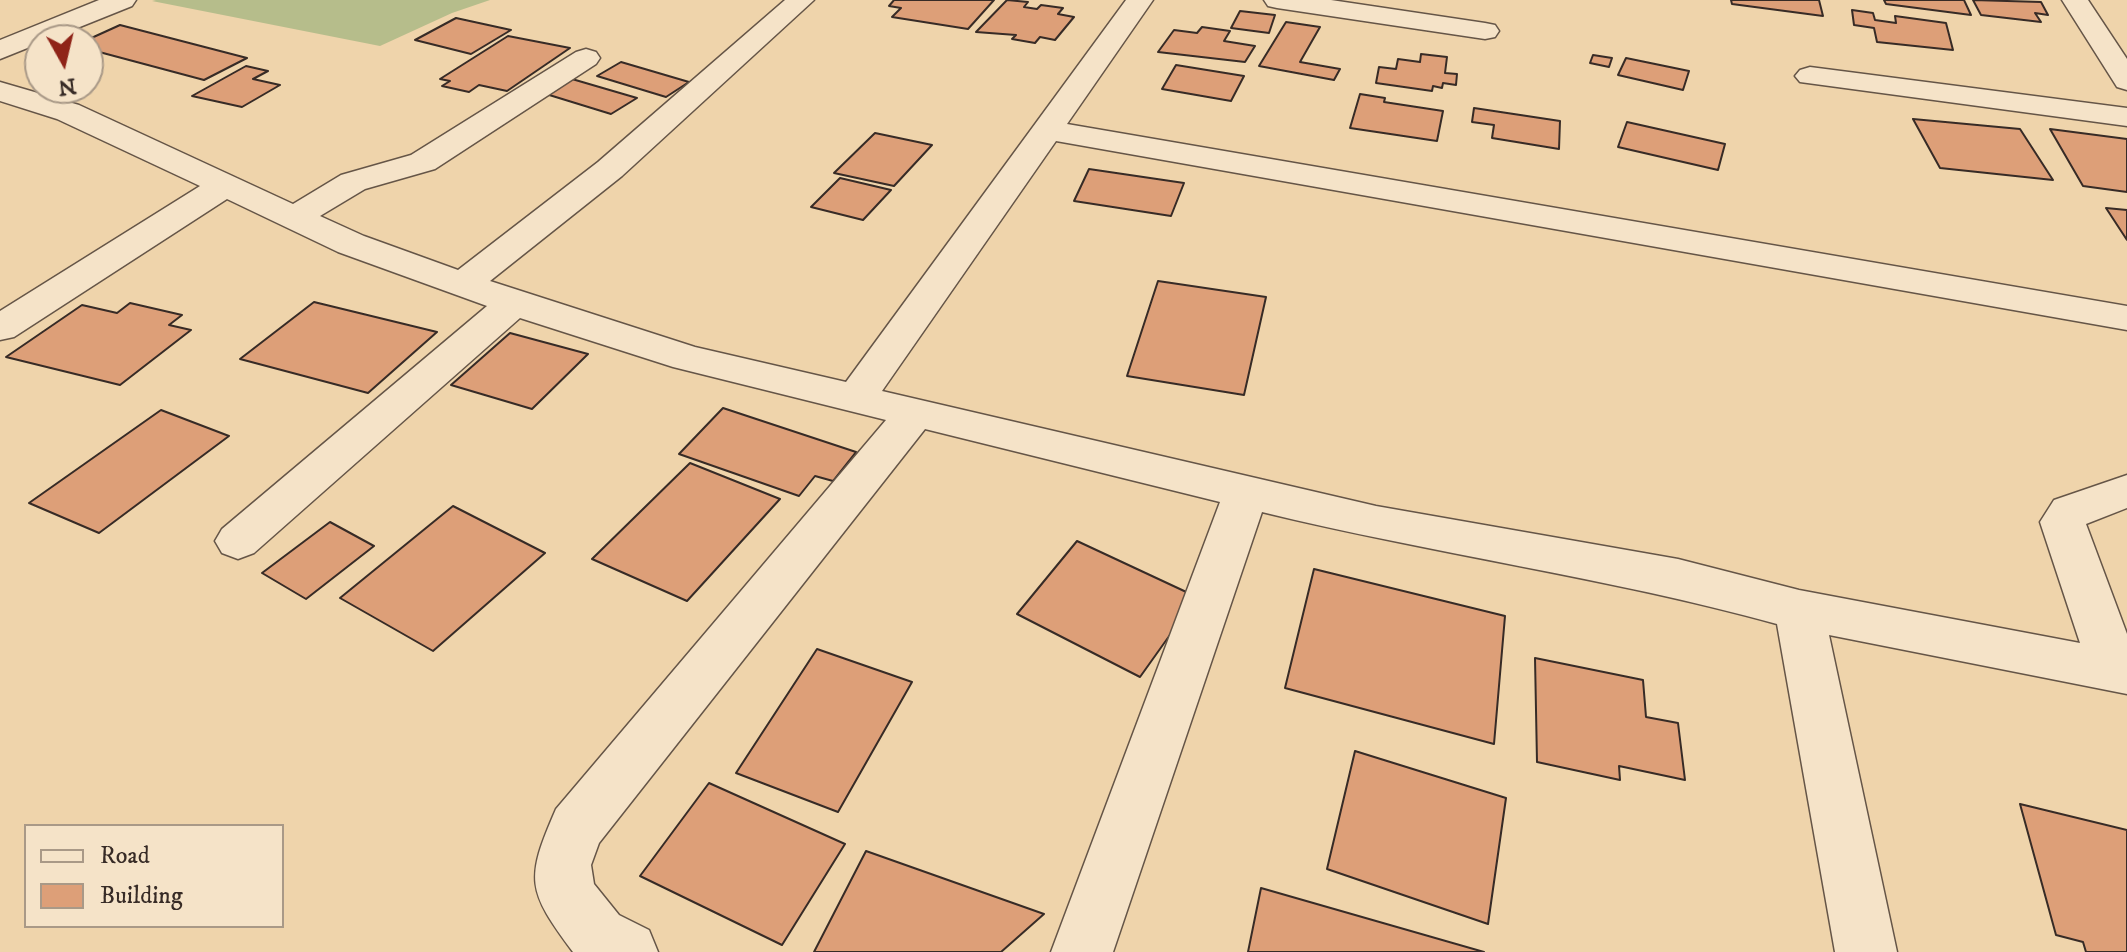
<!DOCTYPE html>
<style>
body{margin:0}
#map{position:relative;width:2127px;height:952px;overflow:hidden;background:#efd4ab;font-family:"IM FELL DW Pica",serif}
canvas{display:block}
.legend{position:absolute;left:24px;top:824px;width:260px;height:104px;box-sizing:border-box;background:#f5e3c8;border:2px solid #a99987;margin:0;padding:10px 14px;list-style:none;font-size:24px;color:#372b26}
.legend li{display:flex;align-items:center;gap:16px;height:40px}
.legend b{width:40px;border:2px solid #a99987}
.north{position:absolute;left:24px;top:24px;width:80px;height:80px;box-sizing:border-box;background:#f5e3c8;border:2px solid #a99987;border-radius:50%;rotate:172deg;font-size:22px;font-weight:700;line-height:32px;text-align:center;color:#372b26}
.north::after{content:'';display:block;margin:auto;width:28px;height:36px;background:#8f2418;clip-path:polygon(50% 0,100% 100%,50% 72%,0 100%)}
</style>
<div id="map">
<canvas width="2127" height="952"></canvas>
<ul class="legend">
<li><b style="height:10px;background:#f5e3c8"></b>Road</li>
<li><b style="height:22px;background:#dd9f78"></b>Building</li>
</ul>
<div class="north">N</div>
</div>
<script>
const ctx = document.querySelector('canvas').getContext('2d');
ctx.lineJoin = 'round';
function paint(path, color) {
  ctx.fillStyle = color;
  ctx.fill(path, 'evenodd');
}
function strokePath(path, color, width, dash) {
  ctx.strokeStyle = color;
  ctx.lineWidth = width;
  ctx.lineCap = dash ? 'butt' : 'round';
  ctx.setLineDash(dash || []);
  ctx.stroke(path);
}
paint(new Path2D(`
 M 156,0 L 490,0 L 452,13 L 380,46 L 152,1 Z`), '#b6bd8b');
const building = new Path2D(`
 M 894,0 L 994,0 L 968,29 L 892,17 L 901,8 L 889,6 Z
 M 1007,0 L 1028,2 L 1024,7 L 1037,9 L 1041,5 L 1063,8 L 1058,14 L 1074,17 L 1055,40 L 1040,37 L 1035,43 L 1012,39 L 1016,35 L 976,32 Z
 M 1731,0 L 1819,0 L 1823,16 L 1732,4 Z
 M 1884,0 L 1964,0 L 1971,15 L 1886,4 Z
 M 1973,0 L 2041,2 L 2048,15 L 2035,13 L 2041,22 L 1981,15 Z
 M 1852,10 L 1873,13 L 1875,20 L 1896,23 L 1895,16 L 1946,23 L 1953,50 L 1877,42 L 1874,28 L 1854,25 Z
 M 1240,11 L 1275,15 L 1269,33 L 1231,28 Z
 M 456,18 L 511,30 L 471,54 L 415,40 Z
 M 1286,22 L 1320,27 L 1300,62 L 1340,69 L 1334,80 L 1259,66 Z
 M 120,25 L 247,58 L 204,80 L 88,49 L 87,40 Z
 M 1202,27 L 1230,31 L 1224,41 L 1255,46 L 1245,62 L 1158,52 L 1174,30 L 1197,33 Z
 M 508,36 L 570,48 L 507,91 L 479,85 L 469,92 L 442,86 L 450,81 L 440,79 Z
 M 1421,54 L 1447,57 L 1445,73 L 1457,74 L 1456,85 L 1443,83 L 1442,88 L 1433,86 L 1432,91 L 1376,83 L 1379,67 L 1396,69 L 1398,59 L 1420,62 Z
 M 1593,55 L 1612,58 L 1609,67 L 1590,63 Z
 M 1626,58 L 1689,71 L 1683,90 L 1618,75 Z
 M 621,62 L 689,82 L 666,97 L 597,76 Z
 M 1176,65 L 1244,76 L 1231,101 L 1162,89 Z
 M 246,66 L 268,71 L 253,79 L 280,85 L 242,107 L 192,96 Z
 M 572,79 L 637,98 L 611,114 L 546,94 Z
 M 1360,94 L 1385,98 L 1384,102 L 1443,111 L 1437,141 L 1350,128 Z
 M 1474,108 L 1560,121 L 1559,149 L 1492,138 L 1494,125 L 1472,122 Z
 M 1913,119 L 2020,129 L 2053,180 L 1940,168 Z
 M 1627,122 L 1725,144 L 1718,170 L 1618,147 Z
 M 2050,129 L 2127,139 L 2127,192 L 2083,186 Z
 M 875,133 L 932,145 L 894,186 L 834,173 Z
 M 1089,169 L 1184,183 L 1171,216 L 1074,201 Z
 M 840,178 L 891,190 L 863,220 L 811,207 Z
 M 2106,208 L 2127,210 L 2127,240 Z
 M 1158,281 L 1266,297 L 1244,395 L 1127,376 Z
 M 314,302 L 437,332 L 368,393 L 240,359 Z
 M 130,303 L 182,315 L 169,325 L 191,330 L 120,385 L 6,357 L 82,305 L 117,313 Z
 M 510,333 L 588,354 L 532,409 L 451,385 Z
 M 723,408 L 856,452 L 833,481 L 815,476 L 799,496 L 679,454 Z
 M 161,410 L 229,436 L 99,533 L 29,503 Z
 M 690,463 L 780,499 L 687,601 L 592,559 Z
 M 453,506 L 545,553 L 433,651 L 340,598 Z
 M 330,522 L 374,546 L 306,599 L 262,573 Z
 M 1077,541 L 1197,597 L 1140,677 L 1017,614 Z
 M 1314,569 L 1505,616 L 1494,744 L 1285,688 Z
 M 817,649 L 912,682 L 838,812 L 736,773 Z
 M 1535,658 L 1643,680 L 1646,717 L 1678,723 L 1685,780 L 1619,766 L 1620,780 L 1537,762 Z
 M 1355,751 L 1506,798 L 1488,924 L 1327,869 Z
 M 709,783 L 845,844 L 782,945 L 640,876 Z
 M 2020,804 L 2127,830 L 2127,952 L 2086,952 L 2083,942 L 2056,935 Z
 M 866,851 L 1044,914 L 1001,952 L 814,952 Z
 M 1261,888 L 1484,952 L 1248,952 Z`);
paint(building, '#dd9f78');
strokePath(building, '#372b26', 2);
const minor = new Path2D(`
 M 99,0 L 136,0 L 132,6 L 0,59 L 0,40 Z
 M 785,0 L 814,0 L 622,176 L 490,281 L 695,347 L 846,382 L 1126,0 L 1153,0 L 1067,124 L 2127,306 L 2127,330 L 1056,141 L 882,391 L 1376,506 L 1678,559 L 1799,590 L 2080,643 L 2040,522 L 2054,500 L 2127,475 L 2127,508 L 2086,524 L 2127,634 L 2127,694 L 1829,635 L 1897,952 L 1835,952 L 1777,624 C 1607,577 1433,554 1262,512 L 1113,952 L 1051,952 L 1220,502 L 925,429 L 599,843 L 591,865 L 594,884 L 619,915 L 649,930 L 658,952 L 573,952 C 527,890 525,880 556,809 L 886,420 L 673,367 L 520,318 L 254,553 L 238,559 L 222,553 L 215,541 L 222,529 L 487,306 L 338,252 L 227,199 L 14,337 L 0,340 L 0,311 L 200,186 L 57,119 L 0,101 L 0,82 L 79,105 L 293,204 L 341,175 L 411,155 L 576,52 L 586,49 L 596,52 L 600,58 L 596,64 L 435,169 L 365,189 L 320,216 L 364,236 L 458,270 L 598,162 Z
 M 1264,0 L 1331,0 L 1485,23 L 1495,25 L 1499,31 L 1495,37 L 1485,39 L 1277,8 L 1268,6 Z
 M 2062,0 L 2088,0 L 2127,59 L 2127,90 L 2117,87 Z
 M 1810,67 L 2127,108 L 2127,126 L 1800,82 L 1795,76 L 1800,70 Z`);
strokePath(minor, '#655547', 3);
paint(minor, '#f5e3c8');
</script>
